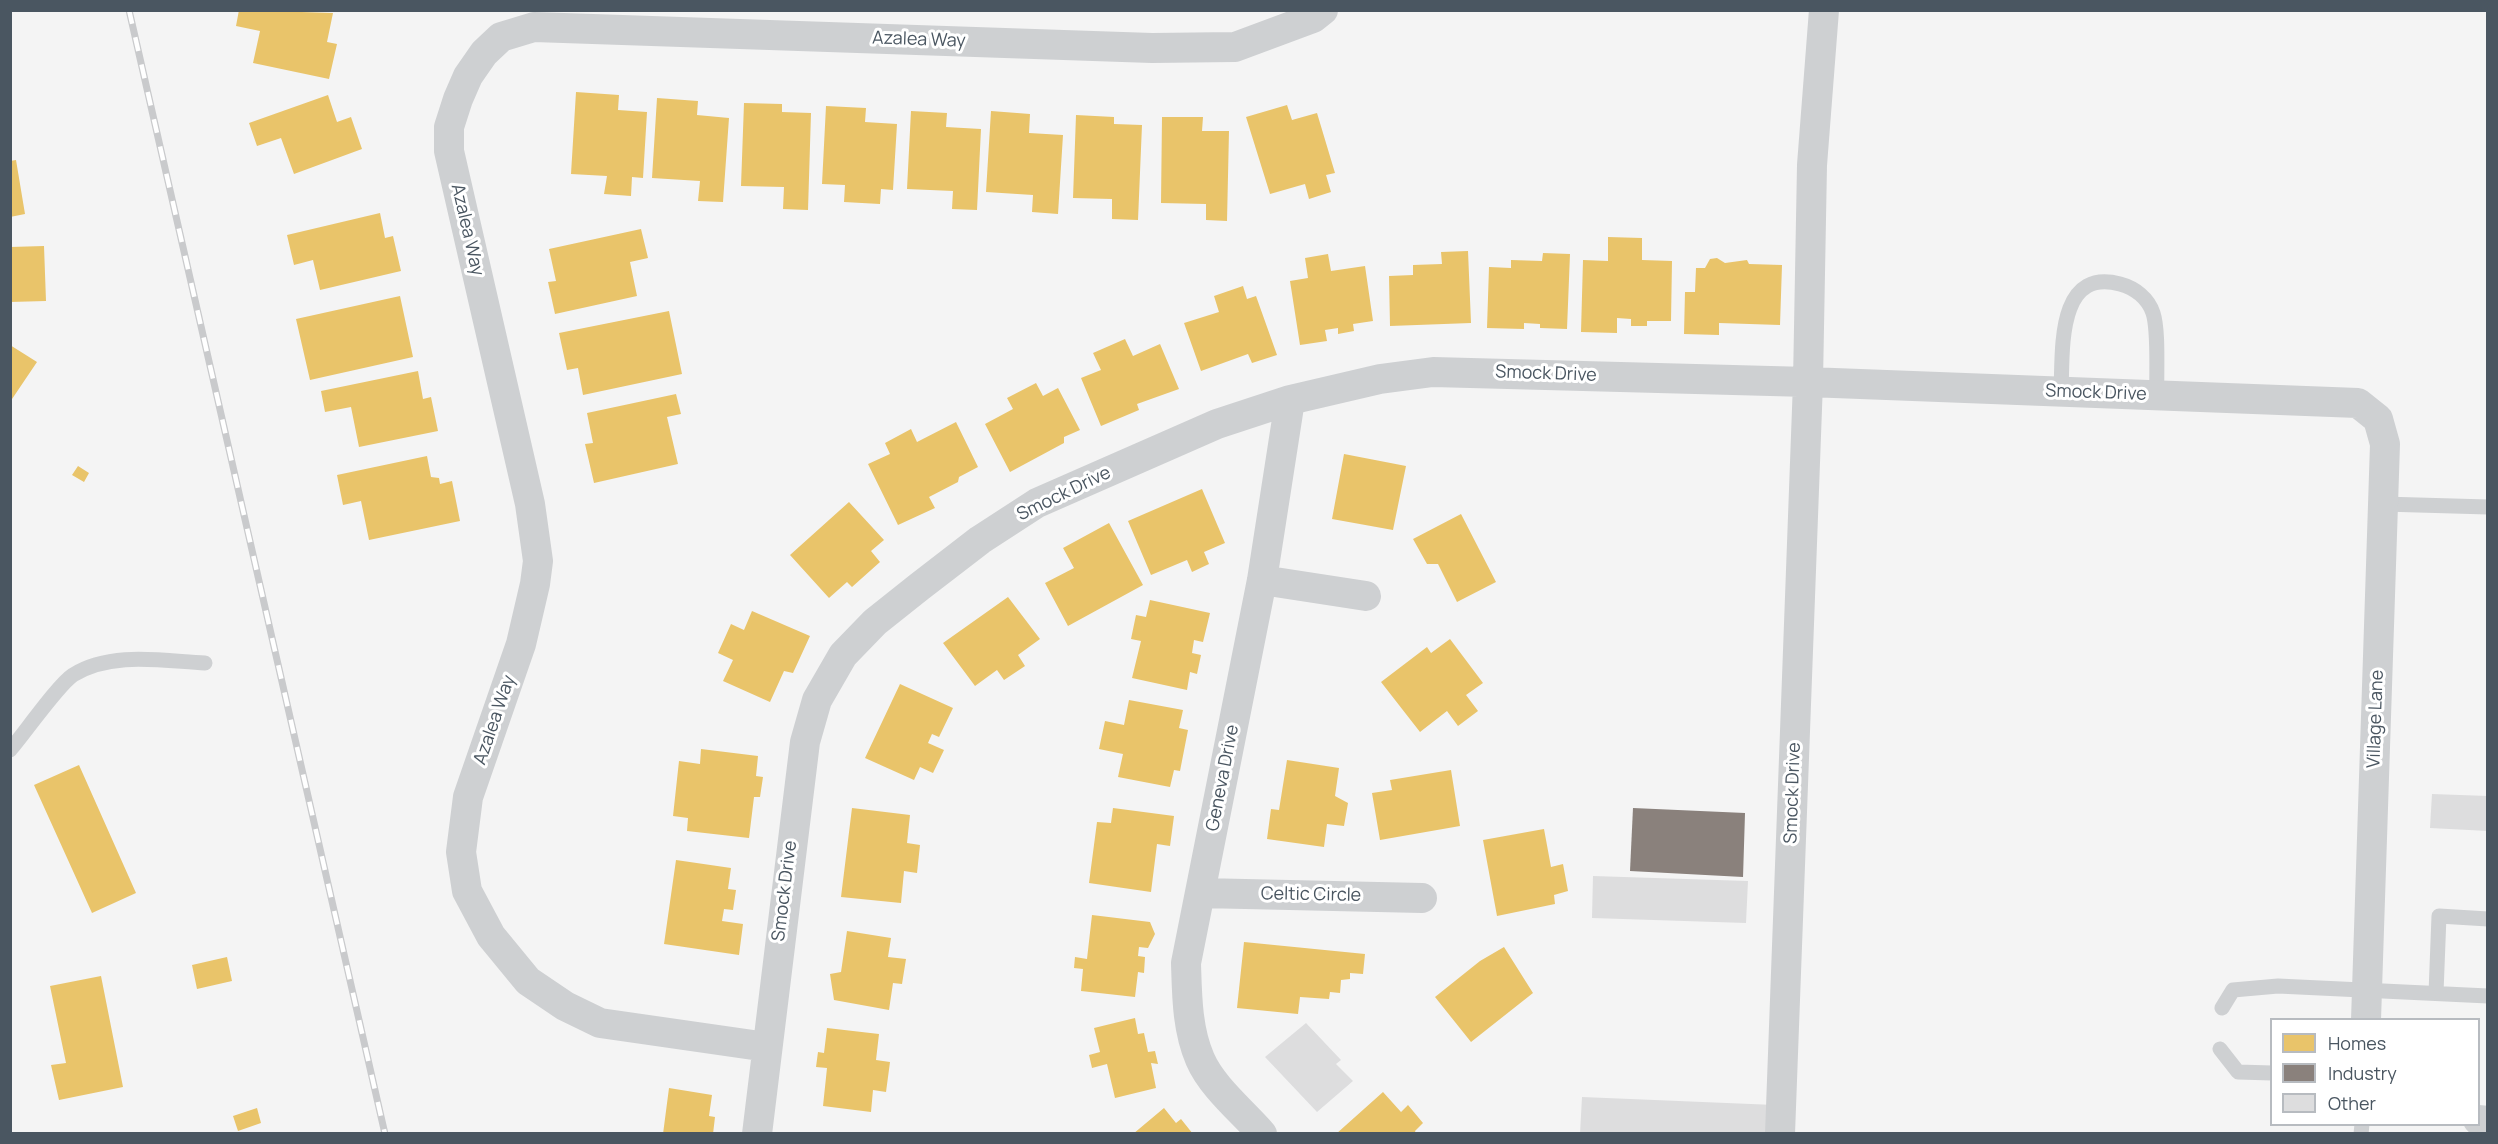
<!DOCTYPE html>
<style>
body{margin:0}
#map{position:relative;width:2498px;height:1144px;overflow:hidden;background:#f4f4f4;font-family:Manrope,sans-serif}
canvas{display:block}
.frame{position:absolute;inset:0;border:12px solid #4a5661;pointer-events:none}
.legend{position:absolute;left:2270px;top:1018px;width:210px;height:108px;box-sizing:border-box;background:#fff;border:2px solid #b7bbc0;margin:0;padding:8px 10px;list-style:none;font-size:18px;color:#4a5661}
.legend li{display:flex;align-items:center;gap:12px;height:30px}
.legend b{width:30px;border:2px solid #b7bbc0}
</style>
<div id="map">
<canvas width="2498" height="1144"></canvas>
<div class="frame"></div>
<ul class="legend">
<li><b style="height:16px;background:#e9c46a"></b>Homes</li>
<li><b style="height:16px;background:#8a817c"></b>Industry</li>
<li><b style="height:16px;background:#ddddde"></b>Other</li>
</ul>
</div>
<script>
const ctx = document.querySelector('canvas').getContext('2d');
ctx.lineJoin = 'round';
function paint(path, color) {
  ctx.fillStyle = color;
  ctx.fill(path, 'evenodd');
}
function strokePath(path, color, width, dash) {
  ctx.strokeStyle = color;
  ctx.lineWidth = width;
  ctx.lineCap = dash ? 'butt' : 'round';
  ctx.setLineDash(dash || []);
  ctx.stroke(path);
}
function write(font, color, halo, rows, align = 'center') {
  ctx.font = font + ' Manrope,sans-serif';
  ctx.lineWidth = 6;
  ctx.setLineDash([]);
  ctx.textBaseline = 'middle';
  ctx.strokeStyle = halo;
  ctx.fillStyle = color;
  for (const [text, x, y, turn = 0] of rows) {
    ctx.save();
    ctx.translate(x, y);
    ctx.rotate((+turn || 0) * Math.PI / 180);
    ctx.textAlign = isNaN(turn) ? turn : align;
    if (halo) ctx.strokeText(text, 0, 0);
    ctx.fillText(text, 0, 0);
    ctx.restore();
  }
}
paint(new Path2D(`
 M 239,10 L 333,13 L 327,42 L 337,44 L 329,79 L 253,63 L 260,31 L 236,26 Z
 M 576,92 L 619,95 L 618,110 L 647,112 L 643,178 L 632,177 L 631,196 L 604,194 L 607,176 L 571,174 Z
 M 328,95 L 337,122 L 351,117 L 362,149 L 294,174 L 281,138 L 257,146 L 249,123 Z
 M 657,98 L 698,101 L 697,115 L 729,118 L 723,202 L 698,201 L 700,181 L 652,178 Z
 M 744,103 L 782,104 L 782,112 L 811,113 L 808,210 L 783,209 L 784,187 L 741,186 Z
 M 1287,105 L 1292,120 L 1317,113 L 1335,173 L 1326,175 L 1331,192 L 1309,199 L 1305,184 L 1270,194 L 1246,117 Z
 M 826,106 L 866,108 L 865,122 L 897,124 L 893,190 L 881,189 L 880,204 L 844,202 L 845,185 L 822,184 Z
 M 911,111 L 947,113 L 946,127 L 981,129 L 977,210 L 952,209 L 953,191 L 907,189 Z
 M 991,111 L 1030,114 L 1029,133 L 1063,135 L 1058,214 L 1032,212 L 1033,195 L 986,192 Z
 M 1076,115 L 1114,117 L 1114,124 L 1142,125 L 1138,220 L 1112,219 L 1112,199 L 1073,198 Z
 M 1162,117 L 1203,117 L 1202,131 L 1229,131 L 1227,221 L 1206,220 L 1206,204 L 1161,203 Z
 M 16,160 L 25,214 L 10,217 L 10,161 Z
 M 380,213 L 385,238 L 393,236 L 401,271 L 320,290 L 313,260 L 294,265 L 287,235 Z
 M 641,229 L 648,258 L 630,262 L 637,296 L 555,314 L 548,282 L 556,281 L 549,249 Z
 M 1608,237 L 1642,238 L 1642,260 L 1672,261 L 1671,321 L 1647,321 L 1647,326 L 1631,326 L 1631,319 L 1617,318 L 1617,333 L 1581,332 L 1583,260 L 1608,261 Z
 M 44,246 L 46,301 L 10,302 L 10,247 Z
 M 1468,251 L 1471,323 L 1390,326 L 1389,276 L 1413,275 L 1413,265 L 1442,264 L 1441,252 Z
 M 1543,253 L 1570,254 L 1567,329 L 1540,328 L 1540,324 L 1524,323 L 1524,329 L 1487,328 L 1489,267 L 1511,268 L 1511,260 L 1542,261 Z
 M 1328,254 L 1331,271 L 1365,266 L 1373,321 L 1353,324 L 1354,331 L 1338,334 L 1338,328 L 1325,330 L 1327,341 L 1300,345 L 1290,281 L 1308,278 L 1305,258 Z
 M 1717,258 L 1725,263 L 1747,260 L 1749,264 L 1782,265 L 1780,325 L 1719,323 L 1719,335 L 1684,334 L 1685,292 L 1695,292 L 1696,268 L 1705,268 L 1710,259 Z
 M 1243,286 L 1247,299 L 1256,296 L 1277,355 L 1252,363 L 1248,354 L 1201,371 L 1184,323 L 1219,312 L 1214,296 Z
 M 400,296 L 413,357 L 310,380 L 296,319 Z
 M 669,311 L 682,374 L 583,395 L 578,368 L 567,370 L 559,333 Z
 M 1125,339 L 1133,356 L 1160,344 L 1179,389 L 1137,404 L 1139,410 L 1101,426 L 1081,378 L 1101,370 L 1093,353 Z
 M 10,345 L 37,362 L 10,402 Z
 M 418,371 L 423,399 L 431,397 L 438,431 L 359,447 L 351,407 L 325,412 L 321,391 Z
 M 1036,383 L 1043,396 L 1058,388 L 1080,430 L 1064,437 L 1064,443 L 1010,472 L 985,424 L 1013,409 L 1007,398 Z
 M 676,394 L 681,414 L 667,417 L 678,464 L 594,483 L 585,444 L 593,443 L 587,413 Z
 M 956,422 L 978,467 L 959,477 L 958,482 L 929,497 L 935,508 L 898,525 L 868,464 L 890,454 L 885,443 L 911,429 L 917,442 Z
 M 1344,454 L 1406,466 L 1393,530 L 1332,519 Z
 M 427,456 L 431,477 L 439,478 L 440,484 L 452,481 L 460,521 L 369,540 L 361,501 L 343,505 L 337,475 Z
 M 78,466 L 89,473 L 84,482 L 72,475 Z
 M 1202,489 L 1225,543 L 1204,552 L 1209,564 L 1192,572 L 1187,560 L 1151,575 L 1128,521 Z
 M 849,502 L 884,540 L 871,551 L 880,562 L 852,587 L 847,582 L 829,598 L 790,555 Z
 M 1461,514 L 1496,582 L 1457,602 L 1438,564 L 1427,564 L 1413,539 Z
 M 1109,523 L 1143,585 L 1068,626 L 1045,583 L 1074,568 L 1063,548 Z
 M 1008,597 L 1040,639 L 1018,655 L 1025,666 L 1004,680 L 997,670 L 975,686 L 943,643 Z
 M 1150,600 L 1210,613 L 1203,642 L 1194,640 L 1192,653 L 1201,655 L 1197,674 L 1190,672 L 1187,690 L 1132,678 L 1141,641 L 1131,639 L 1136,615 L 1146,617 Z
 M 752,611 L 810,636 L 793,673 L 784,671 L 770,702 L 723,681 L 733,660 L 718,653 L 731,624 L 744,630 Z
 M 1450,639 L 1483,683 L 1466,695 L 1478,711 L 1458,726 L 1447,711 L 1420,732 L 1381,682 L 1427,647 L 1431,653 Z
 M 900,684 L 953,708 L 939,737 L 932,734 L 928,743 L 944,750 L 933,773 L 920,767 L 914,780 L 865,758 Z
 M 1129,700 L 1183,710 L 1179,728 L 1188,730 L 1180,771 L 1174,770 L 1170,787 L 1118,777 L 1123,754 L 1099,749 L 1105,721 L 1124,725 Z
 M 701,749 L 758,756 L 756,776 L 763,777 L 760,797 L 754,797 L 749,838 L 687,831 L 688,818 L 673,816 L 679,761 L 700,764 Z
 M 1287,760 L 1339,768 L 1335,796 L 1348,803 L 1344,826 L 1327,824 L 1324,847 L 1267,839 L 1271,809 L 1279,810 Z
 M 79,765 L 136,893 L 92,913 L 34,785 Z
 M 1451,770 L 1460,826 L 1380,840 L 1372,793 L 1392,790 L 1390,780 Z
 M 852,808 L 910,815 L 907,843 L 920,845 L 917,873 L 904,871 L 901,903 L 841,897 Z
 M 1113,808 L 1174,816 L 1170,846 L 1157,844 L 1151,892 L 1089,883 L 1097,822 L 1111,823 Z
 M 1544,829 L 1551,867 L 1563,864 L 1568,891 L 1554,895 L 1555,904 L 1497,916 L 1483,840 Z
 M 676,860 L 731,868 L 728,889 L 736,890 L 733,910 L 724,909 L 722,921 L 743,924 L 739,955 L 664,944 Z
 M 1092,915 L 1150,922 L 1155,934 L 1148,948 L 1139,947 L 1138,956 L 1145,957 L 1144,973 L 1138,972 L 1135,997 L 1081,991 L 1083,969 L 1074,968 L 1075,957 L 1087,959 Z
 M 847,931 L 891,938 L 888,957 L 906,959 L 902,984 L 893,983 L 889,1010 L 834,1000 L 830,974 L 841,972 Z
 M 1244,942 L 1365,954 L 1363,974 L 1350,973 L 1350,979 L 1341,980 L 1340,993 L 1330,992 L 1329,999 L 1300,997 L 1298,1014 L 1237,1008 Z
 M 1504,947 L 1533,993 L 1471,1042 L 1435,997 L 1480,961 Z
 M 227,957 L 232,981 L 197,989 L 192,965 Z
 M 101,976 L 123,1087 L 59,1100 L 51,1065 L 66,1063 L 50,986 Z
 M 1135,1018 L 1138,1034 L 1144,1033 L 1148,1052 L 1155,1051 L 1158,1064 L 1151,1063 L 1156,1088 L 1115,1098 L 1107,1064 L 1092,1068 L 1089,1055 L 1100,1052 L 1094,1028 Z
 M 827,1028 L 879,1034 L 876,1060 L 890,1062 L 886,1092 L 873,1090 L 871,1112 L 823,1106 L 827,1068 L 816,1067 L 818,1052 L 824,1053 Z
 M 669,1088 L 712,1095 L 709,1116 L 715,1117 L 713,1134 L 663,1134 Z
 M 1383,1092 L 1401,1112 L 1408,1105 L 1423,1123 L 1415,1131 L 1416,1134 L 1336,1134 Z
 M 257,1108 L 261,1123 L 238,1131 L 233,1116 Z
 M 1164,1108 L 1176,1123 L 1181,1119 L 1193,1134 L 1133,1134 Z`), '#e9c46a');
paint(new Path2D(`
 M 1633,808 L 1745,813 L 1743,877 L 1630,871 Z`), '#8a817c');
paint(new Path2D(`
 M 2432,794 L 2488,796 L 2488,831 L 2430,828 Z
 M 1593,876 L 1748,881 L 1746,923 L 1592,918 Z
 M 1306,1023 L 1341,1060 L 1336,1064 L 1353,1081 L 1317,1112 L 1265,1057 Z
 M 1582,1097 L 1775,1105 L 1774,1134 L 1580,1134 Z`), '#ddddde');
strokePath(new Path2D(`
 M 2061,391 C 2063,352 2056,267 2120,284 C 2135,288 2148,298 2153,313 C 2159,331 2156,374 2157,395
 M 2383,504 L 2488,507
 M 10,750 C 24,734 58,685 73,675 C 111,651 163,661 205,663
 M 2436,993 L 2439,916 L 2488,919
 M 2222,1008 L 2233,990 L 2278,986 L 2488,996
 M 2220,1049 L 2238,1072 L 2272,1073
 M 2361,1134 L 2362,1124`), '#ced0d2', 15);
strokePath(new Path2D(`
 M 1262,580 L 1366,596
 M 1201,893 L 1422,898
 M 767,1047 L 600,1023 L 565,1006 L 528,981 L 491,936 L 467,891 L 461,852 L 468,797 L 521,644 L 535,584 L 538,561 L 530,504 L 449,151 L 449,127 L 458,99 L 468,76 L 484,53 L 501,37 L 534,27 L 1152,48 L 1235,47 L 1313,18 L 1323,10
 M 2478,1120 L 2488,1121
 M 757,1134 L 805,742 L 817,700 L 843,655 L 875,622 L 919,587 L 980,540 L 1037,503 L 1217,424 L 1290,400 L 1380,379 L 1433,372 L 1808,382 L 2358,403 L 2378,419 L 2385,444 L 2366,1020
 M 1262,1134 C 1242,1111 1212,1087 1200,1059 C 1187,1029 1187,995 1186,963 L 1262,580 L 1290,400
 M 1780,1134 L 1808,382 L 1812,165 L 1824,10`), '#ced0d2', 30);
const rail = new Path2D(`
 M 129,10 L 385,1134`);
strokePath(rail, '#c9cacc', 7);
strokePath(rail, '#fff', 4.5, [14]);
write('18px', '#4a5661', '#fff', [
 ["Azalea Way",919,40,2],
 ["Azalea Way",467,230,77],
 ["Smock Drive",1546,374,2],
 ["Smock Drive",2096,393,2],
 ["Smock Drive",1064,494,-26],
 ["Village Lane",2376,719,-88],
 ["Azalea Way",495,720,-71],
 ["Geneva Drive",1223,778,-79],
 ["Smock Drive",1793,793,-88],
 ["Smock Drive",785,891,-83],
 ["Celtic Circle",1311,895,1]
]);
</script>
